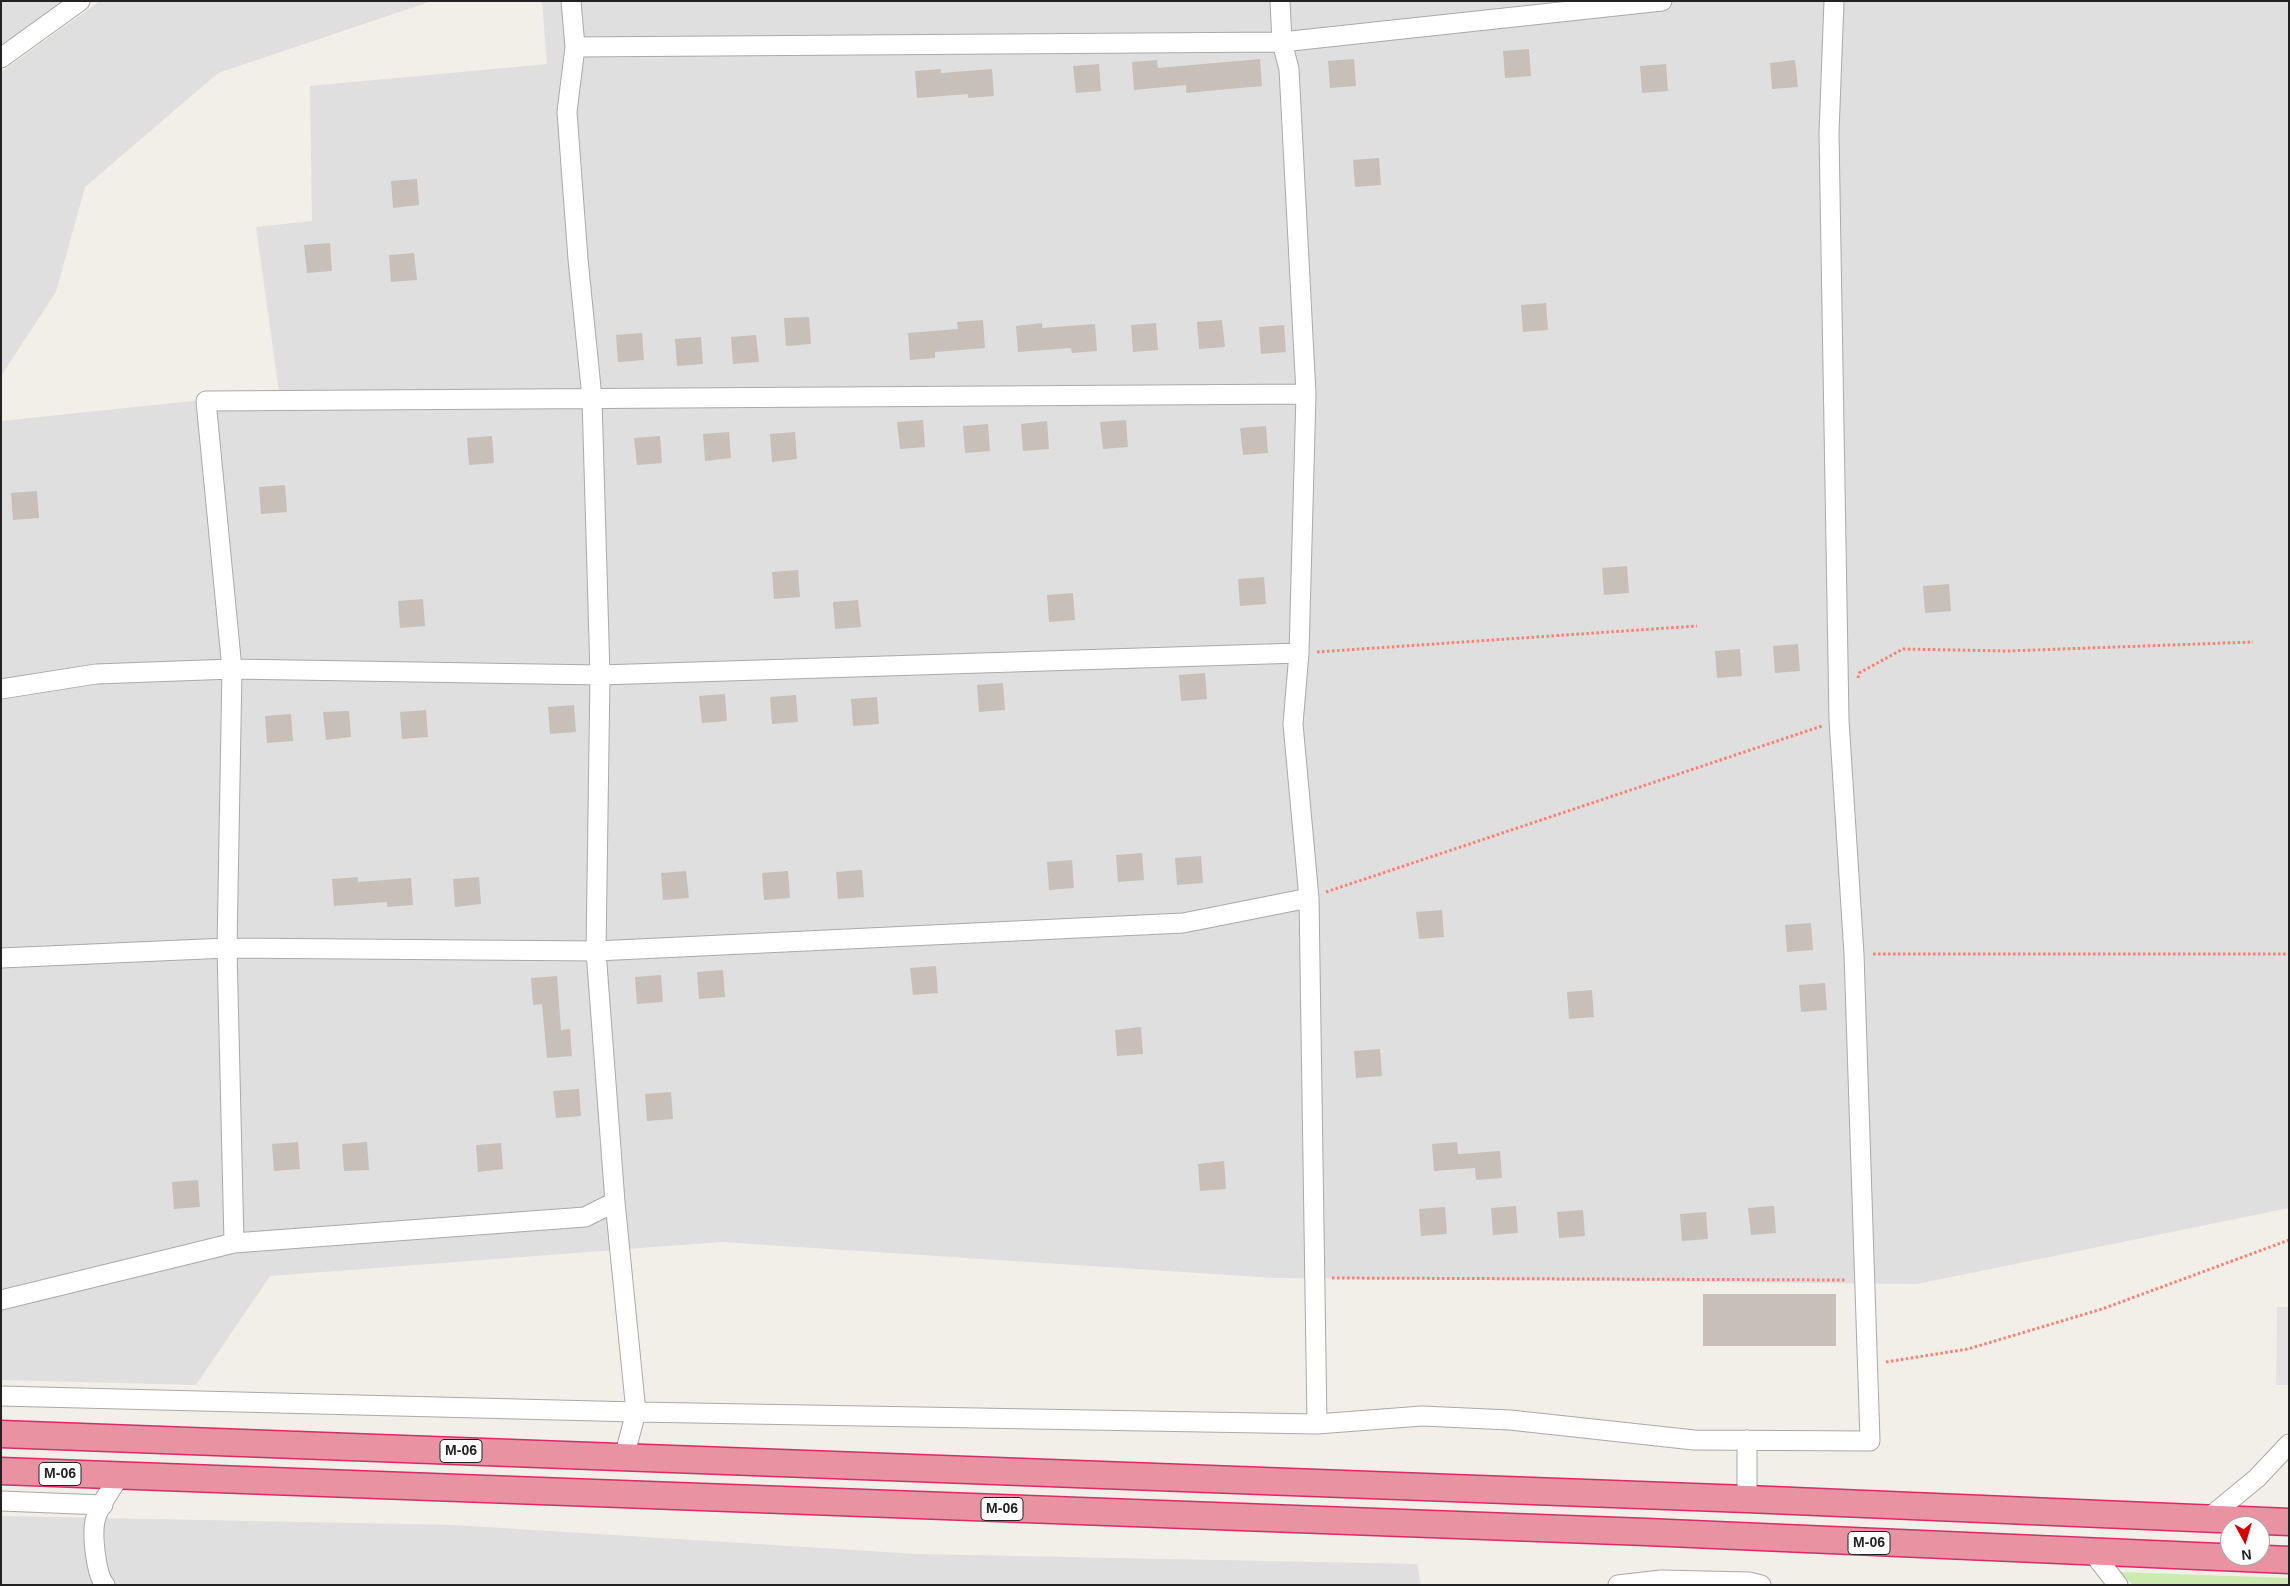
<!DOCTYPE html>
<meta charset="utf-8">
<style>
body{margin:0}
#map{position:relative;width:2290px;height:1586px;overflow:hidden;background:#f2efe9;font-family:Arial,sans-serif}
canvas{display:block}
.frame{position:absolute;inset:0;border:2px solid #222;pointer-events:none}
.north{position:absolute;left:2220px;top:1516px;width:50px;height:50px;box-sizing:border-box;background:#fff;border:1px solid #a7a7a7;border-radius:50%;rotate:174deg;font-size:14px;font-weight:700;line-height:20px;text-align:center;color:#222}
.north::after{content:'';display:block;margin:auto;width:18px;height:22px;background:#d40000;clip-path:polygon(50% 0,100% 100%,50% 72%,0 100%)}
</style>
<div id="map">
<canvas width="2290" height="1586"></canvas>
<div class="frame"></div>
<div class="north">N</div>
</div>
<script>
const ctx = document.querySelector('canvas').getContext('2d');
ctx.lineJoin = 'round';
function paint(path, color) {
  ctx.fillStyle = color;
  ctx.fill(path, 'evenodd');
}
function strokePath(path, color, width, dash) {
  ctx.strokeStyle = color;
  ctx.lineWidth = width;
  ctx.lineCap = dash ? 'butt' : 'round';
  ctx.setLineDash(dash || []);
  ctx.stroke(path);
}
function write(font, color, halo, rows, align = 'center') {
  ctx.font = font + ' Arial,sans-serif';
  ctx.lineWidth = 5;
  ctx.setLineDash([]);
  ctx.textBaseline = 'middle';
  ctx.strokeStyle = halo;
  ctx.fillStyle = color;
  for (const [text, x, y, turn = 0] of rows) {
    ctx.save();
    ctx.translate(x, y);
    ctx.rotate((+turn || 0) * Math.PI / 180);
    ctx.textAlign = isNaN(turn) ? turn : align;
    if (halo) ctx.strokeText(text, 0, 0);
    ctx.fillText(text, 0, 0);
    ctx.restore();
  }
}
paint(new Path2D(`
 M 1,1 L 80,1 L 1,58 Z
 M 100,1 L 432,1 L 218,73 L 85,187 L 56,292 L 1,376 L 1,72 Z
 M 542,1 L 2289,1 L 2289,1208 L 1917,1284 L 1275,1278 L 721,1242 L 270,1276 L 196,1385 L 1,1380 L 1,421 L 279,392 L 256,227 L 312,221 L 310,86 L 547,64 Z
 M 1,1516 L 454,1525 L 917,1554 L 1417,1564 L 1421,1585 L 1,1585 Z`), '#e0dfdf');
paint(new Path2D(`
 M 2119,1572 L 2289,1578 L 2289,1585 L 2133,1585 Z`), '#cdebb0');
paint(new Path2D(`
 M 2277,1307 L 2289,1307 L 2289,1385 L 2276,1385 Z`), '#e2e2e2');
paint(new Path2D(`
 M 1529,49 L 1531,76 L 1505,78 L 1503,51 Z
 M 1260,59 L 1262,86 L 1186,93 L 1186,85 L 1134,90 L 1132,62 L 1157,60 L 1158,68 Z
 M 1354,59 L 1356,86 L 1330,88 L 1328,61 Z
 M 1795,60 L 1798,87 L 1772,89 L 1770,63 Z
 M 1099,64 L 1101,91 L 1076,93 L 1073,66 Z
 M 1666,64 L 1668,91 L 1642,93 L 1640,66 Z
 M 941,69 L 941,73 L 992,69 L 994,96 L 968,98 L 968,94 L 917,98 L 915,71 Z
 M 1379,158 L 1381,185 L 1355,187 L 1353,160 Z
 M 417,179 L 419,205 L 393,208 L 391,181 Z
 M 330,243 L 332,271 L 307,273 L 304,245 Z
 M 414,253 L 417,280 L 391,282 L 389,255 Z
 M 1546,303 L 1548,330 L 1523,332 L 1521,305 Z
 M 809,317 L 811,344 L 786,346 L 784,318 Z
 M 983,320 L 985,348 L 935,352 L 935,358 L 910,360 L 908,333 L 958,329 L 957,322 Z
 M 1222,320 L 1225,347 L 1199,349 L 1197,322 Z
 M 1042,323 L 1042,328 L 1095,324 L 1097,351 L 1072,353 L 1071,348 L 1018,352 L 1016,326 Z
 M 1156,323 L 1158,350 L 1133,352 L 1131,325 Z
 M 1284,325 L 1286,352 L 1261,354 L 1259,327 Z
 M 642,333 L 644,360 L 618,362 L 616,335 Z
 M 756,335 L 759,362 L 733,364 L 731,337 Z
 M 701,337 L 703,364 L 677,366 L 675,339 Z
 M 923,420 L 925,447 L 900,449 L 897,422 Z
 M 1126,420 L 1128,447 L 1103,449 L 1100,422 Z
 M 1047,421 L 1049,449 L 1023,451 L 1021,424 Z
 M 988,424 L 990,451 L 965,453 L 963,426 Z
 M 1266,426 L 1268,453 L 1243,455 L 1240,428 Z
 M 729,432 L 731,458 L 705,461 L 703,434 Z
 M 795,432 L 797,459 L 772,462 L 770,434 Z
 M 492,436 L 494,463 L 469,465 L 467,438 Z
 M 660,436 L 662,463 L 637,465 L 634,438 Z
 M 285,485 L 287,512 L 261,514 L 259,487 Z
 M 37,491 L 39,518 L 13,520 L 11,493 Z
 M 1627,566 L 1629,593 L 1604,595 L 1602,568 Z
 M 798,570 L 800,597 L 774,599 L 772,572 Z
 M 1264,577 L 1266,604 L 1240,606 L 1238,579 Z
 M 1949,584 L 1951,611 L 1925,613 L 1923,586 Z
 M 1073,593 L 1075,620 L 1049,622 L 1047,595 Z
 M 423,599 L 425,626 L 400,628 L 398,601 Z
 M 858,600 L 861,627 L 835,629 L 833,602 Z
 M 1798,644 L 1800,671 L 1775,673 L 1773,646 Z
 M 1740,649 L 1742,676 L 1717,678 L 1715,651 Z
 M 1205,673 L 1207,699 L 1181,701 L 1179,675 Z
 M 1003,683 L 1005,710 L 979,712 L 977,685 Z
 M 725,694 L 727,721 L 702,723 L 699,696 Z
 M 796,695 L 798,722 L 772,724 L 770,697 Z
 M 877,697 L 879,724 L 853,726 L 851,699 Z
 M 574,705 L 576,732 L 550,734 L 548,707 Z
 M 426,710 L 428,737 L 402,739 L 400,712 Z
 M 349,711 L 351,737 L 326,740 L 323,712 Z
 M 291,714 L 293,741 L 267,743 L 265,716 Z
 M 1142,853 L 1144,880 L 1118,882 L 1116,855 Z
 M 1201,856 L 1203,883 L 1177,885 L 1175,858 Z
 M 1072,860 L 1074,888 L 1049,890 L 1047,862 Z
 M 862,870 L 864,897 L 838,899 L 836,872 Z
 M 686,871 L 689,898 L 663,900 L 661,873 Z
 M 788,871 L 790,898 L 764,900 L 762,873 Z
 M 358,877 L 358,882 L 411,878 L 413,905 L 387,907 L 387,902 L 334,906 L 332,879 Z
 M 479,877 L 481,904 L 455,907 L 453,879 Z
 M 1442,910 L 1444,937 L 1419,939 L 1416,912 Z
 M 1811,923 L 1813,950 L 1787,952 L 1785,925 Z
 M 936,966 L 938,993 L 913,995 L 910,968 Z
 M 723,970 L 725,997 L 699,999 L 697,972 Z
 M 661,975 L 663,1002 L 637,1004 L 635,977 Z
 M 557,976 L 561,1030 L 570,1029 L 572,1056 L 547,1058 L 542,1004 L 533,1005 L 531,978 Z
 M 1825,983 L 1827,1010 L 1801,1012 L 1799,985 Z
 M 1592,990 L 1594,1017 L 1569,1019 L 1567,992 Z
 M 1141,1027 L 1143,1054 L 1117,1056 L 1115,1030 Z
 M 1380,1049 L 1382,1076 L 1356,1078 L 1354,1051 Z
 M 579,1089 L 581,1116 L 556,1118 L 553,1091 Z
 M 671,1092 L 673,1119 L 647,1121 L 645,1094 Z
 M 298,1142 L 300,1169 L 274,1171 L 272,1144 Z
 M 367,1142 L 369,1170 L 344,1171 L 342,1144 Z
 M 1457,1142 L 1458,1154 L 1500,1151 L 1502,1178 L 1476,1180 L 1475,1168 L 1434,1171 L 1432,1144 Z
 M 501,1143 L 503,1169 L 478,1172 L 476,1145 Z
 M 1224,1161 L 1226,1189 L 1200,1191 L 1198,1164 Z
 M 198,1180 L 200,1207 L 174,1209 L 172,1182 Z
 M 1516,1206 L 1518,1233 L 1493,1235 L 1491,1208 Z
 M 1774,1206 L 1776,1233 L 1751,1235 L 1748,1208 Z
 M 1445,1207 L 1447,1234 L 1421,1236 L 1419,1209 Z
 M 1583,1210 L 1585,1236 L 1559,1238 L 1557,1212 Z
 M 1706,1212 L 1708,1239 L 1682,1241 L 1680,1214 Z
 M 1703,1294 L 1836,1294 L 1836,1346 L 1703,1346 Z`), '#c7bfb8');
const minor = new Path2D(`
 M 1280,1 L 1282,42 L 1289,69 L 1306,394 L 1299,653 L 1293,724 L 1309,898 L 1317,1424
 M 575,47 L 1282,42 L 1662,1
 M 1,58 L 80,1
 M 1,689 L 96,674 L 232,669 L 600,675 L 1299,653
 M 1,958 L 227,948 L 596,951 L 1183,923 L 1309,898
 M 615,1202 L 636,1412 L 624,1457
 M 234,1243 L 227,948 L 232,669 L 206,401 L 1306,394
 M 1,1300 L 234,1243 L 585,1217 L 615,1202 L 596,951 L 600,675 L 592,398 L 578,259 L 567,112 L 575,47 L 571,1
 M 1,1396 L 636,1412 L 1317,1424 L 1422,1416 L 1510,1420 L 1694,1440 L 1870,1441 L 1854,954 L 1839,720 L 1829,133 L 1834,1
 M 1747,1499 L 1747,1440
 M 1,1501 L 103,1505
 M 2206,1520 L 2257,1478 L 2289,1444
 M 2093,1553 L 2118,1585
 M 105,1585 C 96,1575 92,1535 95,1521 C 98,1506 111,1490 119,1477
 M 1618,1585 L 1661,1580 L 1749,1582 L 1761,1585`);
const highway = new Path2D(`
 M 1,1434 L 1747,1499 L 2289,1522
 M 1,1471 L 1646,1532 L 2289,1560`);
strokePath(minor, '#a9a9a9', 21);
strokePath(highway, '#dc2a67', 29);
strokePath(new Path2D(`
 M 1317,652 L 1697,626
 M 1858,678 L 1859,673 L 1903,649 L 2007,651 L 2253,642
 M 1326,892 L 1822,726
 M 1873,954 L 2289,954
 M 1332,1278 L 1846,1280
 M 1886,1362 L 1968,1349 L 2102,1309 L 2289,1240`), '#fa8072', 3, [2.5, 2.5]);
strokePath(minor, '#fff', 19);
strokePath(highway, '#e892a2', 26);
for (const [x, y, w] of [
 [461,1451,42],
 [60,1474,42],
 [1002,1509,42],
 [1869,1543,42]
]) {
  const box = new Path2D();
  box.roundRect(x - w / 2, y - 11.5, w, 23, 4);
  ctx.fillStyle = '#fff';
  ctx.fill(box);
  strokePath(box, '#222', 1);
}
write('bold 14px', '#222', null, [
 ["М-06",461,1451],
 ["М-06",60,1474],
 ["М-06",1002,1509],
 ["М-06",1869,1543]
]);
</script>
